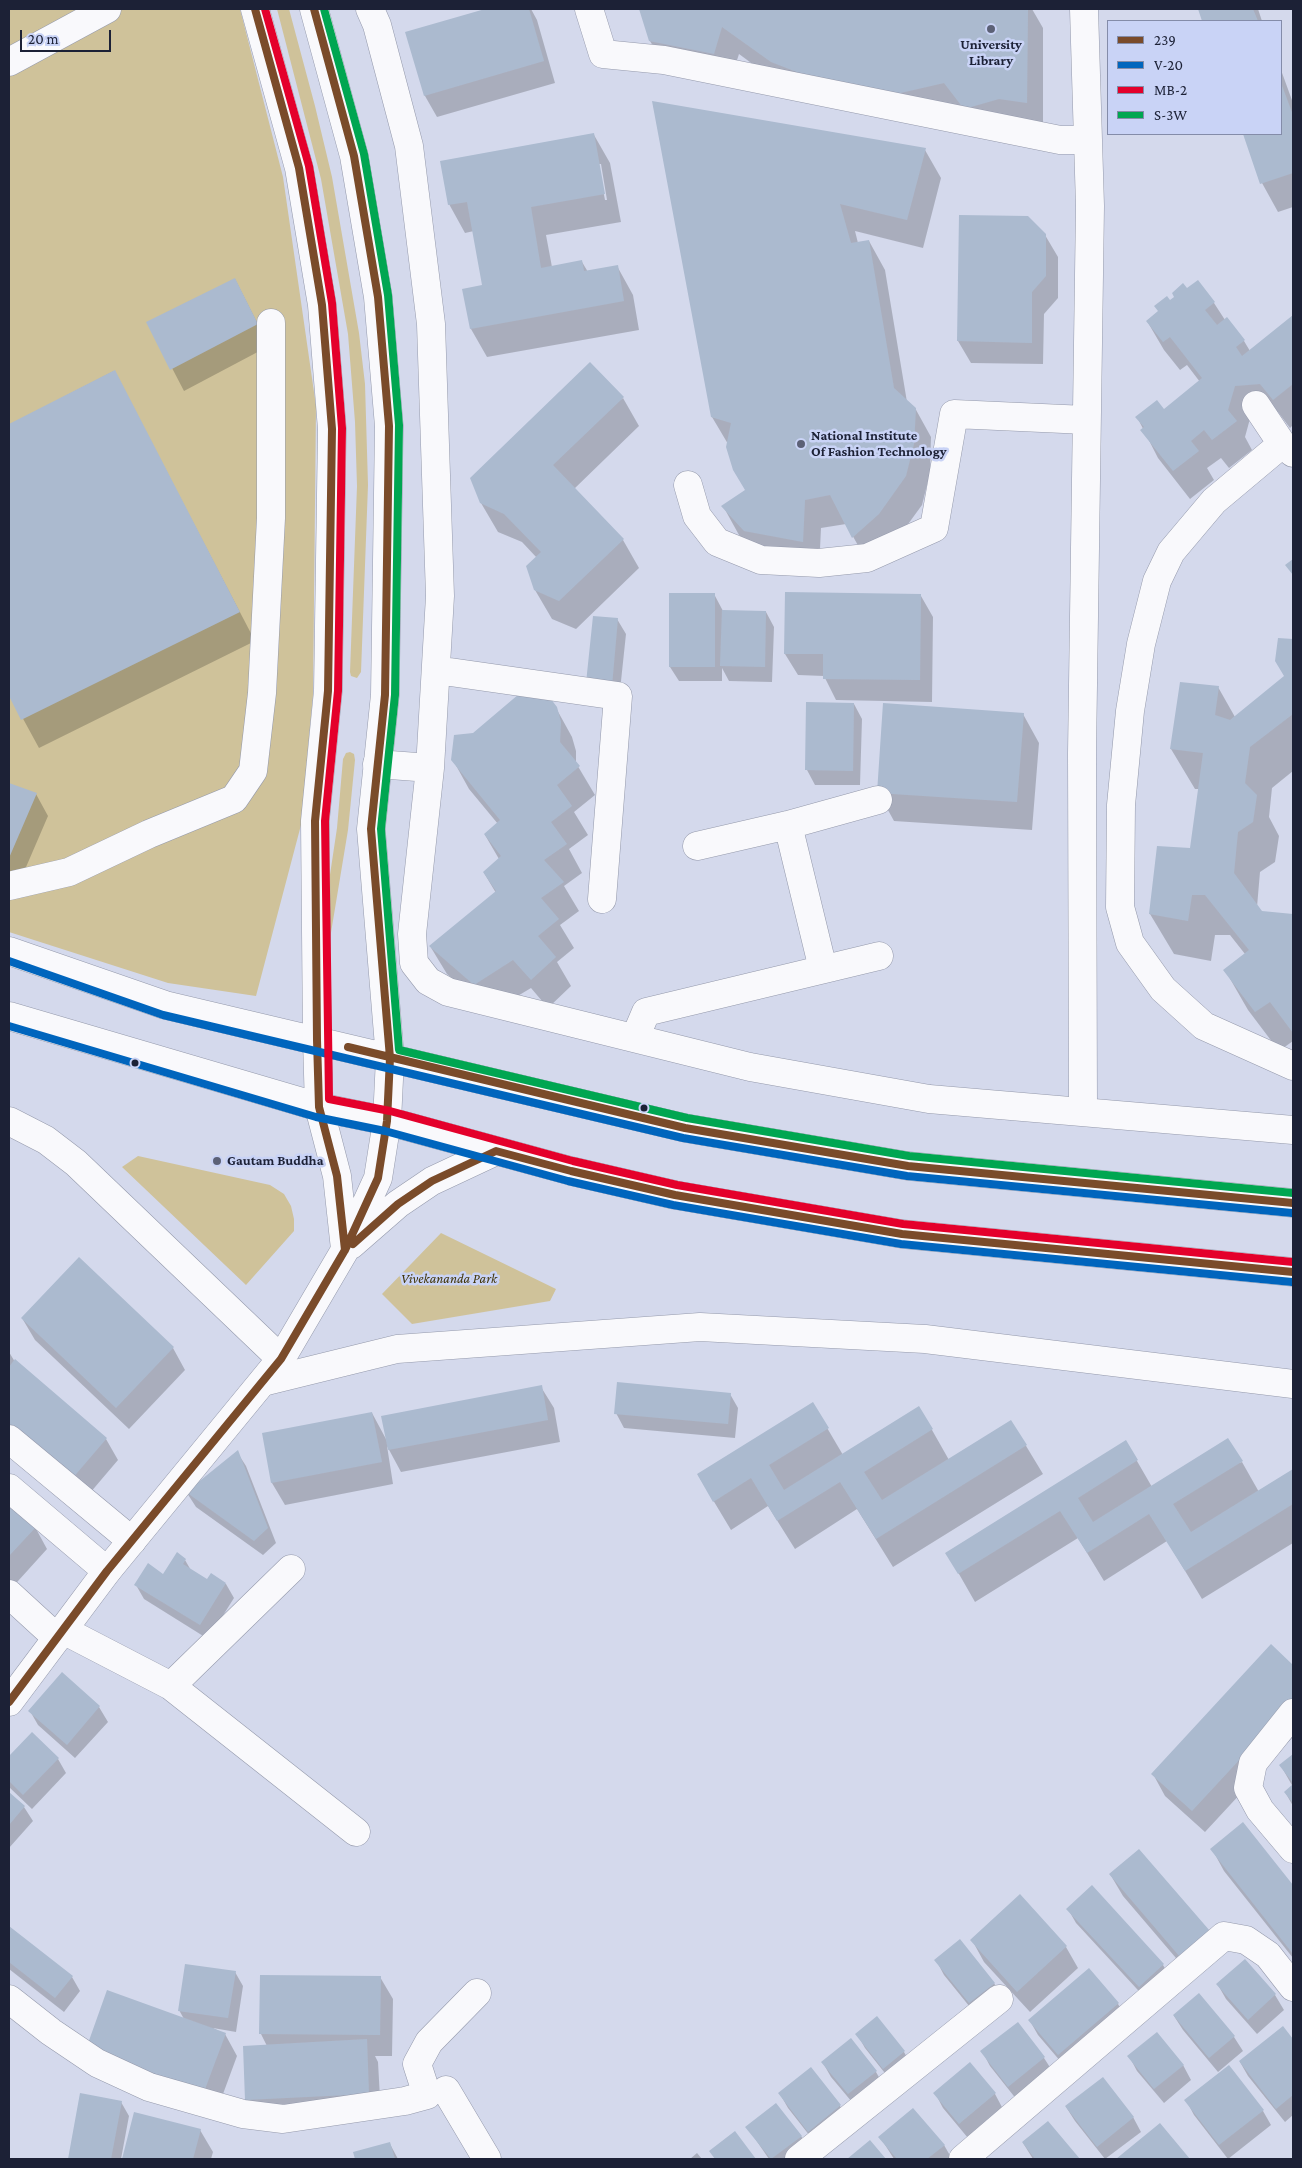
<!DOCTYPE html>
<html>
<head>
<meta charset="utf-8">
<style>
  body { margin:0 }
  #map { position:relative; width:1302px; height:2168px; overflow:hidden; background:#d4d9ec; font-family:"Crimson Pro",serif }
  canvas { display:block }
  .frame { position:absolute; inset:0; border:10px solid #1c2136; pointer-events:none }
  .legend { position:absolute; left:1107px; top:20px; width:175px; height:115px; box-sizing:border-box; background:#c9d3f6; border:1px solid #848ca9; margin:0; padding:6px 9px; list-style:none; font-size:15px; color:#1c2136 }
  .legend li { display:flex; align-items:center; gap:10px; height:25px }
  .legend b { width:25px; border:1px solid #848ca9 }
  .scale { position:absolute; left:20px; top:30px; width:91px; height:22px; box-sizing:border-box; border:2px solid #1c2136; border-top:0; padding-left:6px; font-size:15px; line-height:18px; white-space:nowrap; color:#1c2136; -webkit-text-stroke:4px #c9d3f6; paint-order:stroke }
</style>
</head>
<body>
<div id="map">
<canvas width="1302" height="2168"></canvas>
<div class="frame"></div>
<ul class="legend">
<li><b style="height:6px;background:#7a4b2a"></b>239</li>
<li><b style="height:6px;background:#0065bd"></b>V-20</li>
<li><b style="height:6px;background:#e4002b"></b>MB-2</li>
<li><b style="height:6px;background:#00a651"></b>S-3W</li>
</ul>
<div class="scale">20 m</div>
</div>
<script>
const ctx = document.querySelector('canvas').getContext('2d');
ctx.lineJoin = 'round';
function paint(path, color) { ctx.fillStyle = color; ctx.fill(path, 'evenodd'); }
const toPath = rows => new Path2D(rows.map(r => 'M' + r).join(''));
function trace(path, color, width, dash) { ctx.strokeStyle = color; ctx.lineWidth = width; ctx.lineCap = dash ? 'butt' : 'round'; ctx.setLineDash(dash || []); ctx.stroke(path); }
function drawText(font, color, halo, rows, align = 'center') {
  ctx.font = font + ' "Crimson Pro",serif'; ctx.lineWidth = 5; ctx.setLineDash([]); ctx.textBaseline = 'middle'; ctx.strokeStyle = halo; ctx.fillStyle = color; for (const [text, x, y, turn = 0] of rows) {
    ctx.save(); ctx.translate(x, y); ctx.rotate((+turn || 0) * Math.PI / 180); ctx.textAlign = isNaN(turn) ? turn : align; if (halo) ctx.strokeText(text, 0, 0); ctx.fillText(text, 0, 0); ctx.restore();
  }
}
paint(toPath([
  [9,9,240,9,283,177,316,406,313,695,301,825,256,996,168,983,9,932],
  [277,9,289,9,315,106,332,177,359,333,365,384,368,485,361,672,357,678,351,676,350,672,357,486,355,422,348,334,321,179],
  [350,752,354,754,355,760,348,830,318,1011,325,908,337,828,343,759,346,753],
  [138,1156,270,1185,284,1194,291,1206,294,1219,294,1231,246,1285,122,1167],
  [441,1233,556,1289,550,1301,412,1324,382,1294]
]), '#cfc29a');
paint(toPath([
  [490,9,531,9,537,20,555,83,437,117,425,96,407,33],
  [640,9,1032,9,1043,28,1043,131,788,90,739,54,730,82,667,69,650,41],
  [1199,9,1258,9,1262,21,1204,21],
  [1281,70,1293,103,1293,207,1278,212,1262,183,1244,134,1281,134],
  [653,103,925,150,941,178,923,248,855,231,858,243,869,241,885,270,907,402,915,408,931,437,930,473,922,505,895,542,869,565,846,524,821,528,819,570,762,559,739,535,723,506,746,490,728,444,712,417],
  [594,135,610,163,621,222,546,235,552,267,582,262,588,272,617,266,633,295,639,330,487,357,471,329,464,290,484,286,474,231,465,233,449,204],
  [598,164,601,164,607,200,605,200],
  [1045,235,1058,257,1058,298,1044,314,1043,364,971,363,958,341],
  [235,279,269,346,184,391,148,322],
  [1198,281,1214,303,1225,320,1244,341,1250,351,1293,317,1293,425,1290,428,1278,412,1251,415,1245,437,1252,450,1229,468,1221,458,1207,468,1214,480,1190,499,1158,458,1137,417,1164,411,1200,382,1187,365,1180,370,1164,350,1147,321],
  [114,371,255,641,39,748,9,693,9,425],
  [623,398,639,426,574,489,623,540,639,568,576,629,552,619,535,590,537,558,522,542,498,532,481,503],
  [714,594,723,611,766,612,774,627,772,682,729,681,722,668,722,681,679,681,670,667],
  [921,596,933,617,932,702,836,700,824,676,798,675,785,654],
  [617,619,626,634,619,700,596,697],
  [1280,639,1293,641,1293,771,1272,788,1269,817,1279,836,1275,862,1260,872,1257,907,1261,912,1293,916,1293,1041,1279,1051,1248,1010,1225,970,1245,954,1230,935,1215,935,1211,961,1174,954,1150,914,1191,850,1200,789,1195,789,1171,749,1218,687,1235,717,1286,677],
  [807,704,854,704,862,719,860,785,815,785,807,770],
  [556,708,572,737,576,751,576,763,595,795,574,812,588,835,569,849,582,873,564,886,579,911,560,925,574,948,557,962,571,986,548,1008,531,988,491,1012,447,974,430,946,496,893,484,873,499,859,485,835,498,824,469,789,453,760,474,734],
  [1023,714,1039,743,1032,830,894,821,878,792],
  [9,785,36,794,48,816,14,895,9,893],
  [22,1318,173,1348,185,1370,129,1429,35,1340],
  [9,1352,15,1362,106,1439,118,1460,84,1500,9,1436],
  [541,1387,554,1408,560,1442,401,1472,387,1446,393,1484,285,1505,272,1483,263,1434,372,1413,386,1439],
  [730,1394,738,1408,735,1438,624,1428,616,1413],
  [813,1404,843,1455,919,1407,949,1460,1011,1421,1043,1474,893,1567,857,1509,795,1549,768,1506,731,1530,698,1475],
  [1126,1442,1152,1487,1242,1462,1259,1492,1293,1470,1293,1543,1202,1599,1167,1541,1104,1581,1078,1538,975,1602,947,1553],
  [237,1452,246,1466,276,1543,263,1555,196,1507,187,1493],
  [9,1504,35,1527,47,1549,9,1591],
  [185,1560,192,1572,207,1581,226,1584,234,1598,208,1639,144,1599,136,1585,164,1575],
  [1271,1646,1293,1666,1293,1737,1205,1832,1165,1796,1153,1774],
  [62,1674,99,1707,108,1722,75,1758,38,1725,30,1711],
  [32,1734,58,1759,66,1773,32,1809,9,1787,9,1757],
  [1293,1756,1293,1806,1285,1792,1293,1787,1281,1766],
  [9,1793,24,1807,33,1821,9,1848],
  [1243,1824,1293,1887,1293,1958,1224,1871,1212,1849],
  [1139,1850,1193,1978,1123,1896,1110,1874],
  [1068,1909,1163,1965,1171,1979,1148,2001,1076,1923],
  [9,1927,72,1977,80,1991,64,2012,9,1969],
  [972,1940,1066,1947,1078,1968,1030,2012,984,1962],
  [936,1960,994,1983,1002,1998,978,2017,944,1975],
  [1245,1961,1275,1995,1284,2010,1257,2034,1226,1999,1218,1985],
  [1089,1970,1118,2004,1126,2018,1067,2069,1038,2035,1030,2021],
  [235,1972,243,1986,236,2032,213,2028,225,2034,237,2056,216,2113,87,2049,184,2019,179,2010],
  [261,1977,380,1977,393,1999,392,2056,375,2056,378,2062,381,2116,259,2122,246,2100,244,2047,267,2046,261,2034],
  [1199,1995,1234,2037,1243,2051,1218,2072,1183,2030,1174,2016],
  [1018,2023,1044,2058,1053,2072,1017,2100,990,2066,982,2051],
  [1283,2028,1293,2041,1293,2115,1285,2122,1248,2076,1240,2062],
  [857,2034,904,2052,912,2066,892,2082,865,2048],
  [1129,2056,1183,2065,1191,2080,1164,2103,1137,2071],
  [823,2063,876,2072,884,2086,857,2108,831,2077],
  [970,2064,995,2094,1003,2109,968,2138,943,2108,935,2093],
  [811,2069,840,2106,848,2120,817,2145,788,2108,780,2094],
  [81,2095,121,2102,129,2116,121,2159,69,2159],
  [1186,2100,1263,2111,1271,2125,1228,2159,1194,2115],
  [1066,2107,1133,2117,1141,2132,1105,2159,1075,2121],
  [135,2114,200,2130,213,2152,211,2159,123,2159],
  [1048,2122,1078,2159,1033,2159,1023,2143],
  [1160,2125,1188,2159,1118,2159],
  [747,2127,801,2136,810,2151,799,2159,769,2159],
  [880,2137,944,2145,952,2159,894,2159],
  [390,2144,398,2159,356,2159,354,2153],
  [697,2153,702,2159,690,2159]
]), '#0003');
paint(toPath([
  [485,9,529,9,544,61,424,96,405,32],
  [639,9,1028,9,1027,103,999,99,964,109,944,83,896,94,820,81,771,62,722,27,714,54,649,41],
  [1198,9,1253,9,1258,21,1202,21],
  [1281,83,1293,115,1293,173,1260,184,1243,134,1281,134],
  [652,101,926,148,907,220,840,204,851,243,869,240,894,388,916,408,914,444,906,476,879,514,852,538,830,495,805,500,803,542,744,531,721,506,745,490,733,470,726,447,731,423,711,417],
  [594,133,605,194,531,207,541,268,582,260,584,271,618,265,624,301,470,329,462,289,482,285,467,202,448,205,440,161],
  [959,215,1028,216,1046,234,1046,276,1032,292,1032,343,957,341],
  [235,278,258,324,170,370,146,322],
  [1198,280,1215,302,1205,310,1217,325,1227,317,1245,340,1236,347,1242,356,1293,315,1293,384,1273,400,1260,384,1235,386,1228,410,1237,421,1212,440,1204,430,1191,441,1199,451,1173,471,1140,430,1144,427,1135,417,1157,400,1164,409,1202,378,1170,337,1163,342,1146,321,1158,311,1154,306,1167,296,1170,300,1174,297,1172,293,1183,283,1187,288],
  [590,362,624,397,553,465,624,539,559,601,534,590,526,566,541,552,504,514,480,503,470,478],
  [115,370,240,612,21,720,9,696,9,424],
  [1293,559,1293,575,1285,565],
  [785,592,921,594,920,680,823,679,823,654,784,654],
  [669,593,715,593,715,667,669,667],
  [722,610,766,611,765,667,720,666],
  [593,616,618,618,612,686,586,683],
  [1278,638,1293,639,1293,714,1250,747,1245,783,1257,795,1253,822,1238,832,1234,873,1262,911,1293,914,1293,1033,1270,1002,1255,1012,1223,970,1249,950,1205,895,1192,895,1188,921,1149,914,1157,846,1190,848,1203,753,1170,749,1180,682,1219,686,1215,715,1230,720,1284,676,1275,661],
  [519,694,547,694,557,707,561,722,560,742,580,766,557,785,572,806,551,822,567,844,544,860,564,882,541,898,559,919,538,936,556,957,531,980,513,960,474,985,429,946,496,891,483,872,501,856,484,834,500,820,451,760,454,735,473,733],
  [806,702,854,703,853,771,805,770],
  [883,703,1024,713,1017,802,877,793],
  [9,783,37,793,9,858],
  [79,1257,174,1347,116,1408,21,1318],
  [15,1359,107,1438,71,1480,9,1426,9,1367],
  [617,1382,731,1393,728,1424,614,1414],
  [542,1385,548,1420,388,1450,381,1416],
  [813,1402,829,1428,769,1465,784,1490,919,1406,933,1429,864,1472,882,1500,1011,1420,1027,1445,876,1539,840,1482,777,1521,751,1478,713,1502,697,1474],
  [372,1412,382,1462,271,1483,262,1433],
  [1228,1438,1243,1461,1173,1504,1191,1532,1293,1469,1293,1504,1185,1571,1149,1514,1087,1553,1060,1511,958,1574,945,1553,1126,1440,1138,1460,1078,1498,1093,1522],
  [238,1450,268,1528,254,1541,186,1492],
  [9,1502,36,1527,9,1556],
  [177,1552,186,1559,183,1564,207,1579,211,1573,226,1583,200,1625,134,1585,148,1563,163,1574],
  [1271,1644,1293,1665,1293,1702,1192,1811,1151,1774],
  [62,1672,100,1706,67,1745,28,1711],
  [32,1732,59,1758,23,1795,9,1781,9,1756],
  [1293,1754,1293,1783,1279,1765],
  [1293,1784,1293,1803,1284,1792],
  [9,1792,25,1806,9,1825],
  [1243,1822,1293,1885,1293,1954,1210,1849],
  [1139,1849,1210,1931,1180,1957,1109,1874],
  [1092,1885,1164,1964,1139,1987,1066,1909],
  [1020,1894,1067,1946,1017,1992,970,1940],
  [9,1926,73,1976,55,1998,9,1962],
  [960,1939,995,1983,969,2003,934,1960],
  [1245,1959,1276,1994,1248,2020,1216,1984],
  [185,1964,236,1971,228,2018,178,2011],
  [1089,1968,1119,2003,1058,2055,1028,2020],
  [260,1975,381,1976,380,2035,259,2034],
  [107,1990,226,2033,204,2092,86,2049],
  [1199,1993,1235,2036,1209,2058,1173,2015],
  [877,2016,905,2051,883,2069,855,2034],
  [1018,2022,1045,2057,1008,2087,980,2051],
  [1283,2026,1293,2039,1293,2095,1276,2109,1239,2061],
  [1157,2032,1184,2065,1154,2089,1127,2056],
  [851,2038,877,2071,848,2094,821,2062],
  [367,2039,369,2094,245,2100,243,2046],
  [970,2062,996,2093,959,2124,933,2093],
  [1229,2065,1264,2110,1219,2145,1184,2100],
  [811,2067,841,2105,808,2132,778,2093],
  [1103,2077,1134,2117,1097,2147,1065,2106],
  [80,2093,122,2101,111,2159,68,2159],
  [776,2103,802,2136,771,2159,745,2127],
  [913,2108,945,2145,927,2159,897,2159,878,2137],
  [134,2112,201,2129,193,2159,122,2159],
  [1048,2121,1080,2159,1035,2159,1022,2142],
  [1160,2123,1190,2159,1116,2159],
  [735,2131,756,2159,715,2159,709,2151],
  [870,2140,886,2159,847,2159],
  [390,2142,395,2159,355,2159,353,2152]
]), '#abbacf');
const minor = toPath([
  [370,9,377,25,409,146,431,324,440,596,430,768,412,934,414,963,428,981,448,992,750,1067,929,1099,1293,1130],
  [589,9,603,54,664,60,1060,140,1088,140],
  [9,62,107,9],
  [1256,405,1282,444,1293,453],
  [1282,444,1214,501,1171,552,1157,581,1141,644,1130,711,1121,805,1120,907,1130,943,1163,989,1204,1026,1293,1066],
  [688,485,697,516,717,542,761,560,819,563,867,558,934,528,954,414,1086,420],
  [436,670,618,696,602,899],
  [377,764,430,768],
  [788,825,823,969],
  [697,846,788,825,878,800],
  [9,886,69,872,149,834,234,799,253,771,262,693,271,518,271,323],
  [635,1038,646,1012,879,956],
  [1083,1111,1082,753,1090,206,1084,9],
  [9,1121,46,1140,76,1163,281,1359],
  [263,1382,397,1349,700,1327,925,1339,1293,1384],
  [9,1439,132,1541],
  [9,1488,107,1571],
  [9,1594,57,1638],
  [63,1630,171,1686,291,1569],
  [171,1686,356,1832],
  [1293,1713,1253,1763,1248,1788,1260,1810,1293,1849],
  [9,1999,51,2032,97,2063,149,2087,243,2114,283,2119,405,2101,427,2095,417,2064,429,2042,477,1993],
  [446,2090,487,2159],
  [799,2159,999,1999],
  [963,2159,1224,1936,1246,1940,1268,1955,1293,1987]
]);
const major = toPath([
  [255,9,299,168,322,305,332,429,328,691,315,821,317,1040,319,1107,337,1176,345,1249],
  [9,951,165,1005,685,1128,908,1166,1293,1203],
  [9,1016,319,1107,387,1121,571,1171,675,1195,902,1234,1293,1272],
  [351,1245,398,1204,432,1181,496,1151],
  [9,1702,107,1571,281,1359,345,1250,378,1178,387,1121,390,1058,371,829,385,695,389,426,378,297,354,156,314,9]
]);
trace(minor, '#9499ab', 29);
trace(major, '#9499ab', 29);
trace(minor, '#f9f9fc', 28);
trace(major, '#f9f9fc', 28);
trace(toPath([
  [255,9,299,168,322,305,332,429,328,691,315,821,317,1040,319,1107,337,1176,345,1250],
  [348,1047,685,1128,908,1166,1293,1203],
  [353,1244,398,1204,432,1181,496,1151,571,1171,675,1195,902,1234,1293,1272],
  [9,1702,107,1571,281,1359,345,1250,378,1178,387,1121,390,1058,371,829,385,695,389,426,378,297,354,156,314,9]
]), '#7a4b2a', 8);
trace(toPath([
  [9,961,163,1015,683,1138,907,1176,1292,1213],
  [9,1026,316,1117,385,1131,568,1181,673,1205,901,1244,1292,1282]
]), '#0065bd', 8);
trace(toPath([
  [265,9,309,166,332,303,342,428,338,691,325,821,329,1099,390,1111,573,1161,677,1185,903,1224,1293,1262]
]), '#e4002b', 8);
trace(toPath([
  [324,9,364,154,388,295,399,425,395,695,381,829,399,1050,687,1118,909,1156,1293,1193]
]), '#00a651', 8);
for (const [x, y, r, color] of [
  [991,29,5,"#5c6176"],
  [801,444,5,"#5c6176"],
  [135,1063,4.5,"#1c2136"],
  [644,1108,4.5,"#1c2136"],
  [217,1161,5,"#5c6176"]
]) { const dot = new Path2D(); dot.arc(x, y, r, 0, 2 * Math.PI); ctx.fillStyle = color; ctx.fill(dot); trace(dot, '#c9d3f6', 2); }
drawText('bold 14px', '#1c2136', '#c9d3f6', [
  ["University",991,45,"center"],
  ["Library",991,61,"center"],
  ["National Institute",811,436],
  ["Of Fashion Technology",811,452],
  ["Gautam Buddha",227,1161]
], 'left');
drawText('italic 14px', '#403407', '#c9d3f6', [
  ["Vivekananda Park",449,1279]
]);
</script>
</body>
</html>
